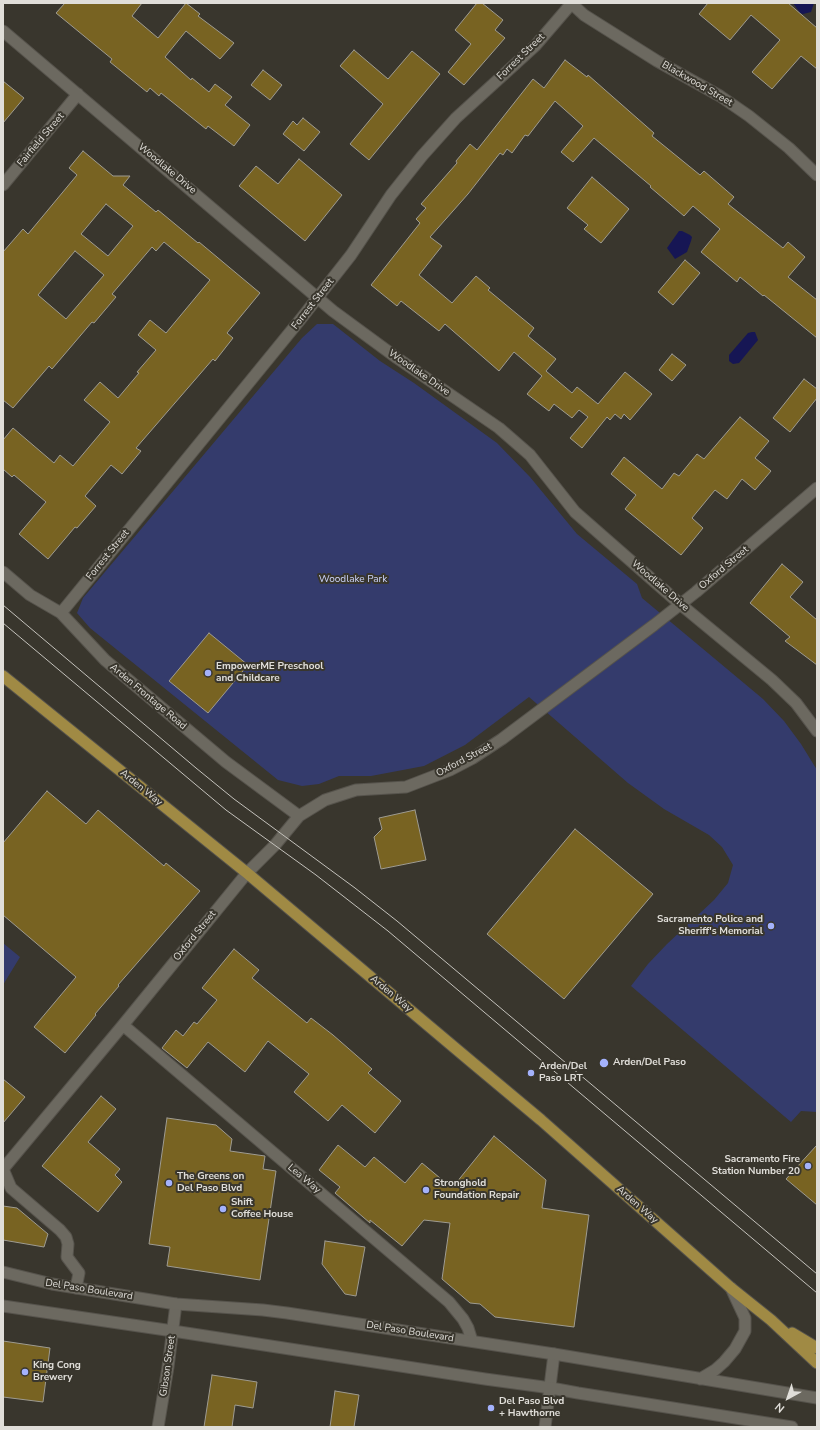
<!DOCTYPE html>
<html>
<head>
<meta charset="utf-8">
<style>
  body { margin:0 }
  #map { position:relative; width:820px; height:1430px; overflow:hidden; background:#39362d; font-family:"Nunito Sans",sans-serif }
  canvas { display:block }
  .frame { position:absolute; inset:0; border:4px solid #e0ded9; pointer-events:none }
  .north { position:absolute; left:768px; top:1378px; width:40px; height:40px; -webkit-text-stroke:3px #39362d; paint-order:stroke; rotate:220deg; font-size:11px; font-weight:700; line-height:16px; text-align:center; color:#e0ded9 }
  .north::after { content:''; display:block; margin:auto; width:14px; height:18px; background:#e0ded9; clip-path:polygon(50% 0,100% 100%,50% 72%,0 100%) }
</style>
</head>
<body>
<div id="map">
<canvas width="820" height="1430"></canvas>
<div class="frame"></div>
<div class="north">N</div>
</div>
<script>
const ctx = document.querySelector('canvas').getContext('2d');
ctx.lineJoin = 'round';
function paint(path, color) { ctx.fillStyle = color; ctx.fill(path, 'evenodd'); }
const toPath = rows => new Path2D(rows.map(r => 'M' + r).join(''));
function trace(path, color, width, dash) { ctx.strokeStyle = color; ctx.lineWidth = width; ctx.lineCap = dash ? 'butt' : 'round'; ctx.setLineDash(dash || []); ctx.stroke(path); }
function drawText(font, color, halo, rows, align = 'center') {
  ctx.font = font + ' "Nunito Sans",sans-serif'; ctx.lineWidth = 4; ctx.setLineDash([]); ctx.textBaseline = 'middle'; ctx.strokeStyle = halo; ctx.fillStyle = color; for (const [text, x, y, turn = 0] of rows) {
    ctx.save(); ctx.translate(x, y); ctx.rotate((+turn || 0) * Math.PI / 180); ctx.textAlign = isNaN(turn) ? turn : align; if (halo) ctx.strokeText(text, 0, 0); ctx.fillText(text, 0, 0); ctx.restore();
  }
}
paint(toPath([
  [317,324,333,324,380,361,414,383,497,443,530,477,577,534,637,584,642,598,763,699,784,721,801,744,817,770,817,1112,801,1111,791,1122,631,986,648,964,667,944,714,900,728,883,733,865,722,847,709,835,664,809,628,783,529,697,465,745,424,766,371,776,339,776,319,784,302,786,278,780,90,628,77,613,83,598,302,338],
  [3,943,20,957,3,985]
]), '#343b6c');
paint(toPath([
  [793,3,814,3,811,12,803,14,800,13],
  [679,231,682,231,690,235,692,237,691,241,687,252,675,259,667,248],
  [752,332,755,332,758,340,739,363,733,364,729,361,729,355,748,333]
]), '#161654');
const building = toPath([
  [65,3,142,3,132,16,158,38,186,3,200,14,198,16,234,43,220,59,186,31,165,57,191,80,192,78,209,92,215,84,232,97,225,105,250,125,234,146,208,126,206,129,161,93,159,96,150,88,147,92,110,62,112,59,56,13,65,3],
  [477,3,482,3,503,20,495,30,505,38,464,85,448,72,471,44,455,30,477,3],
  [708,3,788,3,817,28,817,69,801,56,772,89,752,72,780,40,751,15,730,40,699,14,708,3],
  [354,50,388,79,412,51,440,74,369,160,350,144,383,104,340,66,354,50],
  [565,60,587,77,588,75,654,133,652,136,700,175,704,171,734,197,728,204,783,248,788,242,805,257,788,277,817,300,817,338,764,295,763,296,740,277,737,282,701,252,720,229,693,206,684,216,650,187,651,186,594,138,573,162,561,152,583,126,555,101,528,136,525,135,512,153,507,149,503,155,500,153,468,194,430,237,442,246,419,275,452,303,476,276,490,288,488,290,534,328,528,336,556,359,546,371,572,393,577,387,598,404,625,372,652,394,630,420,624,414,621,419,615,414,610,420,607,417,582,448,570,438,588,417,579,410,572,418,554,404,549,411,527,394,542,376,514,352,499,371,445,324,439,331,401,301,397,306,371,285,420,223,416,219,426,208,421,204,457,163,456,161,470,144,477,150,533,79,544,88,565,60],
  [263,70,282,85,270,100,251,85,263,70],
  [3,81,24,98,3,123,3,81],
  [303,118,320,132,304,151,283,134,293,121,297,125,303,118],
  [83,151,113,176,130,176,123,185,156,212,158,210,198,243,199,242,260,293,227,333,233,338,215,361,213,359,136,448,141,451,122,474,111,465,85,496,96,506,77,528,75,527,48,559,19,534,46,502,14,475,12,477,3,469,3,440,13,428,54,463,60,455,73,466,110,422,84,400,100,382,118,398,139,373,137,372,156,350,138,335,150,320,166,333,210,280,164,242,156,251,152,247,112,294,116,297,94,323,92,322,52,369,49,366,13,408,3,400,3,252,23,229,28,234,77,175,69,168,83,151],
  [106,204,133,226,108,256,81,234,106,204],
  [75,251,104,275,66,319,38,295,75,251],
  [299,159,342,195,305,241,239,186,256,166,278,184,299,159],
  [592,177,629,209,601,243,584,229,588,225,567,208,592,177],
  [685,260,700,273,673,305,658,292,685,260],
  [672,354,686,365,672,381,659,370,672,354],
  [804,379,817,389,817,398,790,432,773,418,804,379],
  [740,417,769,441,755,458,771,471,755,490,742,479,727,499,715,490,692,518,703,528,681,555,625,509,636,495,611,474,624,457,662,489,674,473,679,476,697,454,704,459,740,417],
  [782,564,803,582,790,597,817,620,817,665,785,641,790,637,750,603,782,564],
  [209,633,248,665,208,713,169,681,209,633],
  [47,791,86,824,98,810,164,866,166,863,200,891,118,985,119,986,95,1014,96,1015,65,1053,34,1027,76,977,3,915,3,843,47,791],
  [415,810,426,860,381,869,374,837,382,829,379,818,415,810],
  [575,829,653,894,564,999,487,934,575,829],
  [234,949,259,970,252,978,307,1023,311,1018,333,1035,372,1069,368,1073,401,1101,375,1133,342,1105,328,1121,294,1092,309,1074,268,1041,245,1072,208,1042,187,1068,162,1048,176,1030,183,1036,194,1022,197,1024,217,1000,202,988,234,949],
  [3,1079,25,1097,3,1123,3,1079],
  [101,1096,116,1109,88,1142,120,1169,115,1175,122,1182,98,1212,42,1166,101,1096],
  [167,1118,216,1125,232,1139,230,1151,265,1156,263,1169,276,1171,260,1280,167,1266,170,1247,149,1244,167,1118],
  [494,1136,546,1180,542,1208,589,1215,574,1327,495,1317,480,1304,470,1303,442,1279,450,1223,424,1220,402,1246,370,1220,370,1223,335,1193,340,1187,319,1170,338,1145,365,1167,374,1157,405,1183,422,1163,452,1188,494,1136],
  [817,1145,817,1205,786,1179,817,1145],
  [3,1206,17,1208,48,1234,44,1247,3,1240,3,1206],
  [325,1241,365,1247,356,1296,345,1294,322,1264,325,1241],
  [3,1341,50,1348,43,1402,3,1397,3,1341],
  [212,1375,257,1382,253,1408,235,1405,232,1427,204,1427,212,1375],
  [335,1391,359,1395,354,1427,330,1427,335,1391]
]);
paint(building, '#786322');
trace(building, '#9e9b91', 1);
const minor = toPath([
  [571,3,584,15,657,61,720,96,749,116,789,148,817,175],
  [3,31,333,311,397,358,499,428,530,455,575,512,680,604,772,680,796,703,817,731],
  [3,185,78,94],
  [3,572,30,595,61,613,105,660,226,762,299,816],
  [61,613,300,320,351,255,391,195,422,156,456,118,535,46,572,3],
  [123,1025,449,1302,463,1319,468,1328,472,1341],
  [76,1288,79,1273,67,1257,68,1244,66,1237,60,1230,11,1188,3,1169,123,1025,247,873,275,845,299,816,325,800,356,790,406,787,450,770,473,758,502,739,654,625,696,592,817,488],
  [158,1427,168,1367,176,1304],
  [545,1427,554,1354]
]);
const secondary = toPath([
  [3,1272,52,1284,176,1304,263,1310,287,1313,554,1354,817,1398],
  [3,1306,173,1331,485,1379,551,1388,578,1393,792,1427],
  [700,1379,715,1370,724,1362,735,1349,745,1331,745,1318,731,1288]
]);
const primary = toPath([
  [3,676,247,873,474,1064,541,1120,731,1288,771,1320,817,1363],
  [792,1333,817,1348]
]);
trace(minor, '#56534c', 13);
trace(secondary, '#56534c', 13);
trace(primary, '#56534c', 13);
trace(minor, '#6c6960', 11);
trace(secondary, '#6c6960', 11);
trace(primary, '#a08a44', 11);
trace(toPath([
  [3,605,196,768,234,799,355,888,397,921,817,1274],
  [3,623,226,810,316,875,388,931,817,1293]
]), '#c4c2bc', 1);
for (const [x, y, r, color] of [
  [208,673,4,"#a4b2fc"],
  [771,926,4,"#a4b2fc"],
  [604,1063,5,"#a4b2fc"],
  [531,1073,4,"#a4b2fc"],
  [808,1166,4,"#a4b2fc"],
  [169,1183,4,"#a4b2fc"],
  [426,1190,4,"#a4b2fc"],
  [223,1209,4,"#a4b2fc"],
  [25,1372,4,"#a4b2fc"],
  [491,1408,4,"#a4b2fc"]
]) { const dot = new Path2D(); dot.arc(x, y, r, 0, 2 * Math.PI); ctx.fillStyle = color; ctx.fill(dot); trace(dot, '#39362d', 1.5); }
drawText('10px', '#e0ded9', '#39362d', [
  ["Forrest Street",521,57,-44],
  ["Blackwood Street",697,84,30],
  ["Fairfield Street",41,140,-50],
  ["Woodlake Drive",167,169,40],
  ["Forrest Street",313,304,-52],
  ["Woodlake Drive",419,373,35],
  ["Forrest Street",108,555,-51],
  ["Oxford Street",724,568,-40],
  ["Woodlake Drive",660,586,41],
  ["Arden Frontage Road",148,697,40],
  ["Oxford Street",464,760,-28],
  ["Arden Way",141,788,39],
  ["Oxford Street",195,936,-51],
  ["Arden Way",391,994,40],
  ["Lea Way",304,1179,40],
  ["Arden Way",637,1205,41],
  ["Del Paso Boulevard",89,1290,9],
  ["Del Paso Boulevard",410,1332,9],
  ["Gibson Street",168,1366,-82]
]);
drawText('10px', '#cdd5fd', '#39362d', [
  ["Woodlake Park",353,580]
]);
drawText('bold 10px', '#e0ded9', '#39362d', [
  ["EmpowerME Preschool",216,667],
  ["and Childcare",216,679],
  ["Sacramento Police and",763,920,"right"],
  ["Sheriff's Memorial",763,932,"right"],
  ["Arden/Del Paso",613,1063],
  ["Arden/Del",539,1067],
  ["Paso LRT",539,1079],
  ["Sacramento Fire",800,1160,"right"],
  ["Station Number 20",800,1172,"right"],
  ["The Greens on",177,1177],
  ["Del Paso Blvd",177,1189],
  ["Stronghold",434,1184],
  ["Foundation Repair",434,1196],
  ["Shift",231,1203],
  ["Coffee House",231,1215],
  ["King Cong",33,1366],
  ["Brewery",33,1378],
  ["Del Paso Blvd",499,1402],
  ["+ Hawthorne",499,1414]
], 'left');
</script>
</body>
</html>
